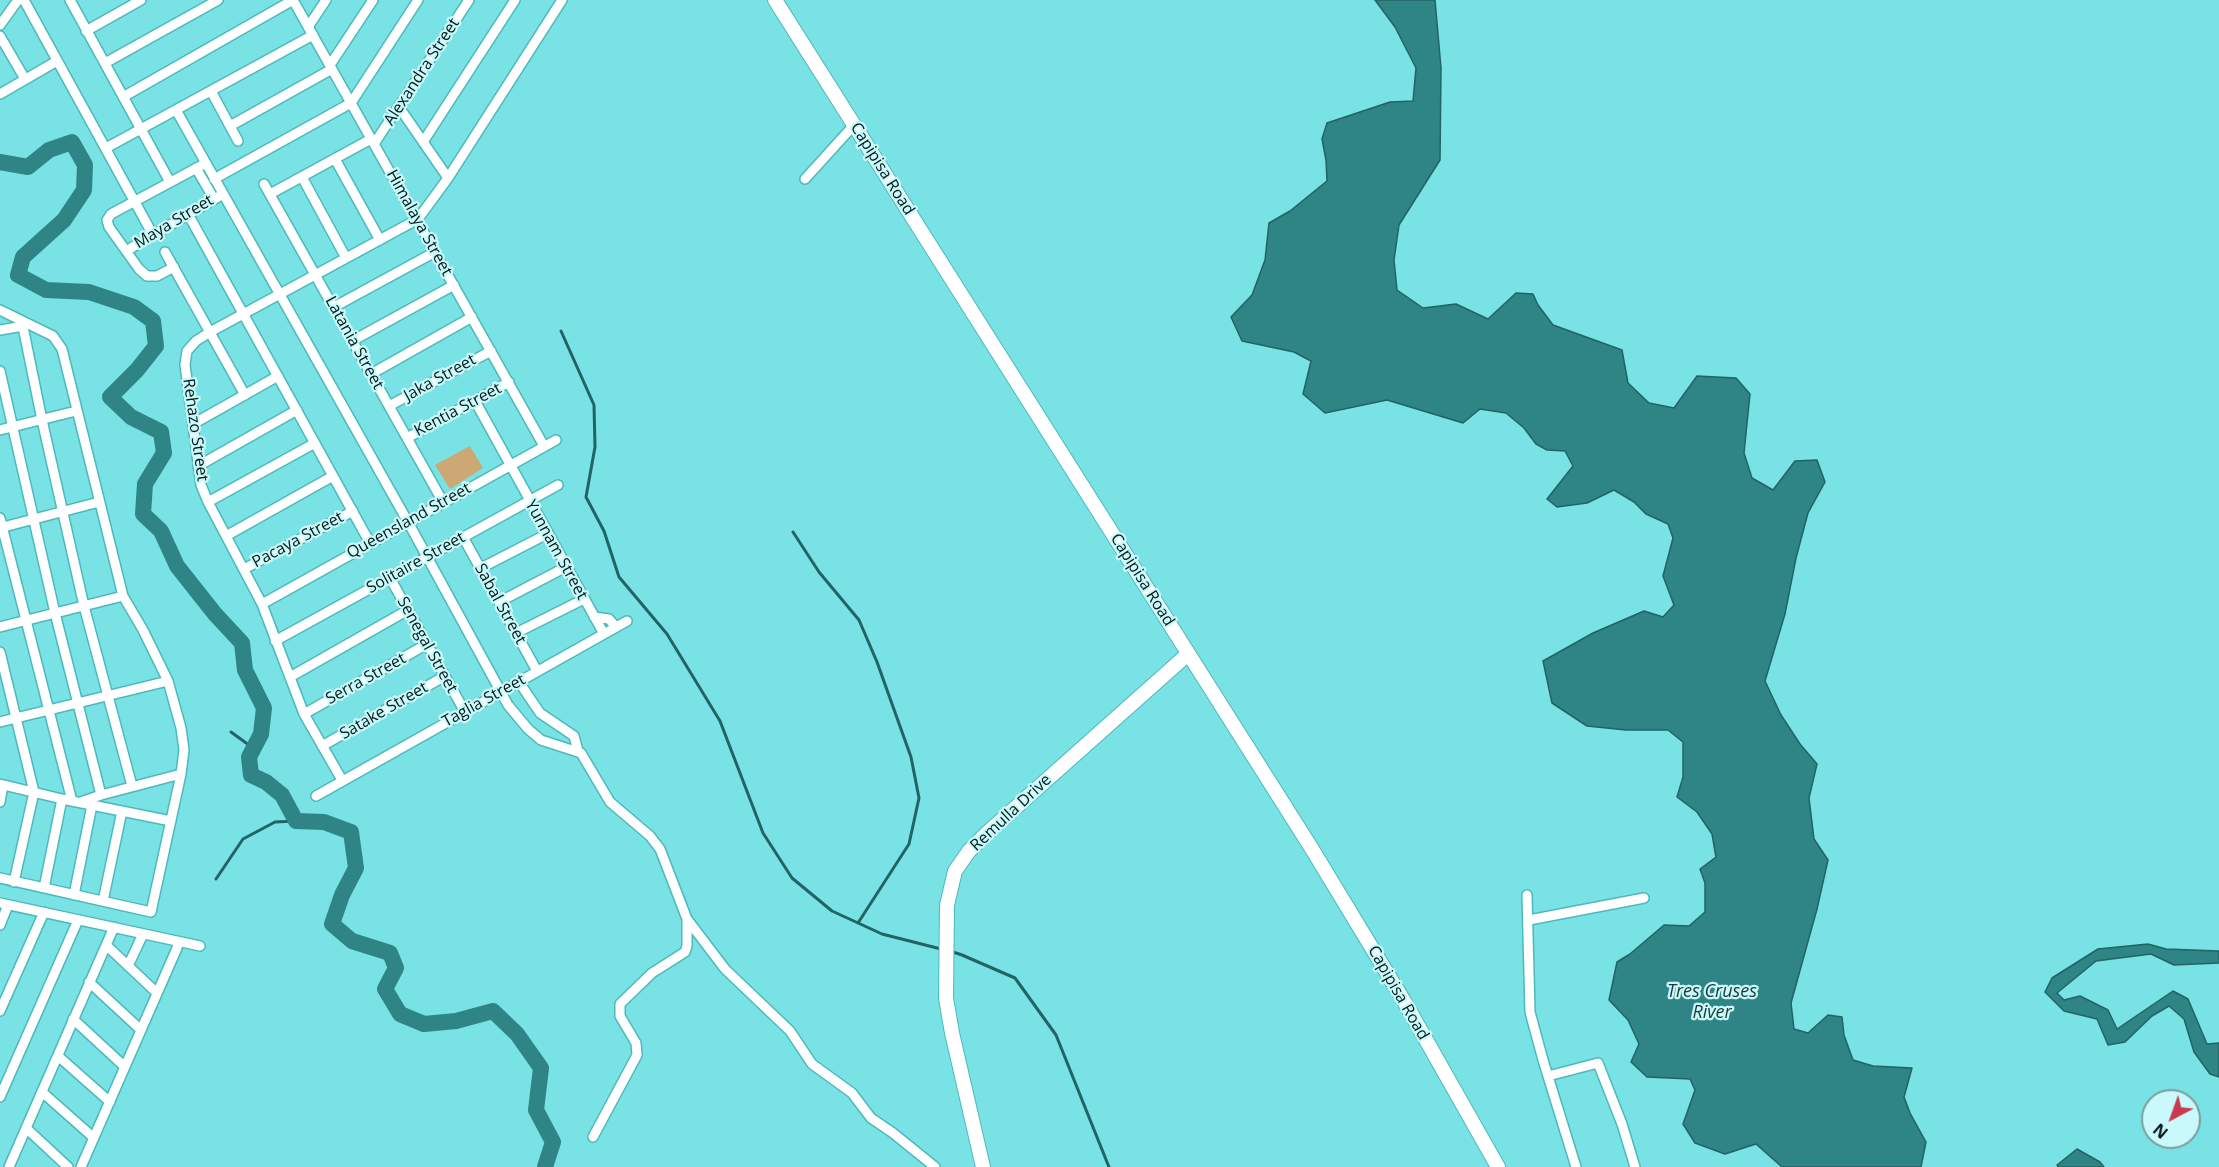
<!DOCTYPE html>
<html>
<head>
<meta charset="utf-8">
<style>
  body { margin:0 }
  #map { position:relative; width:2219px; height:1167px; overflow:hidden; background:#78e2e4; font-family:"Open Sans",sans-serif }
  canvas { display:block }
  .north { position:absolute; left:2141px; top:1089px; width:60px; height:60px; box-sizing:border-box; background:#c9f9fa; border:2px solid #7a9fa0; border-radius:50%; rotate:221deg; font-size:16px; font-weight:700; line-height:24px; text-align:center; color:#03191a }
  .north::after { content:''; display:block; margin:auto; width:21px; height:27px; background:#ca3a4e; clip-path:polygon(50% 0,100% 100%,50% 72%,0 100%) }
</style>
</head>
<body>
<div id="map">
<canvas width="2219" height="1167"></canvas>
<div class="north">N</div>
</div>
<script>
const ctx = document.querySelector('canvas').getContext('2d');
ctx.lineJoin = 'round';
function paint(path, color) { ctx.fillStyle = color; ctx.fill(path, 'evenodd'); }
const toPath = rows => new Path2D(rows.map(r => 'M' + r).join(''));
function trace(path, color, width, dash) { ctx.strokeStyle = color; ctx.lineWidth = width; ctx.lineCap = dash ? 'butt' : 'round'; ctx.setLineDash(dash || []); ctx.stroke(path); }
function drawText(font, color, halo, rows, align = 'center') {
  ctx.font = font + ' "Open Sans",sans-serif'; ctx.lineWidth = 4.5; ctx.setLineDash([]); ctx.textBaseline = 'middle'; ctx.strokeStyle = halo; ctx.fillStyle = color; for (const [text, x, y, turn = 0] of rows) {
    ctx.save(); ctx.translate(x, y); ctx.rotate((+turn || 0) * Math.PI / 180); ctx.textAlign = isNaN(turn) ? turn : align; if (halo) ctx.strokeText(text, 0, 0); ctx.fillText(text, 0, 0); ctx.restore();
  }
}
paint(toPath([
  [470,446,483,468,450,489,435,465]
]), '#cba874');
const water = toPath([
  [1375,0,1435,0,1441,68,1440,160,1399,225,1394,260,1397,290,1423,308,1456,304,1488,319,1516,293,1533,294,1538,305,1553,325,1622,350,1628,383,1649,403,1674,408,1697,376,1736,378,1750,394,1744,453,1752,478,1773,490,1795,461,1817,460,1825,482,1808,513,1796,558,1785,614,1765,681,1781,715,1800,744,1817,764,1809,798,1814,839,1828,860,1817,909,1791,1003,1794,1029,1808,1033,1828,1015,1842,1017,1844,1035,1853,1060,1873,1066,1912,1068,1904,1097,1910,1113,1926,1142,1921,1167,1782,1167,1756,1144,1725,1154,1695,1143,1683,1124,1695,1090,1690,1079,1647,1077,1631,1062,1639,1044,1628,1020,1609,1000,1617,962,1630,954,1664,925,1689,926,1705,912,1705,883,1700,869,1716,857,1712,834,1697,812,1677,797,1683,777,1683,742,1668,730,1626,730,1587,726,1552,703,1543,661,1593,633,1644,611,1663,617,1674,605,1663,576,1673,538,1668,524,1646,514,1634,502,1614,490,1587,503,1557,507,1547,499,1573,466,1565,451,1547,450,1536,444,1524,428,1506,413,1480,409,1463,423,1387,400,1325,413,1303,394,1311,361,1294,352,1242,341,1231,317,1252,295,1265,260,1269,223,1290,211,1327,181,1326,160,1322,139,1327,123,1390,102,1413,101,1416,68,1395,27,1375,0],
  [2148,944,2166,949,2219,951,2219,963,2174,965,2151,954,2096,961,2057,993,2064,1000,2080,996,2108,1010,2117,1029,2173,991,2188,999,2207,1044,2219,1043,2219,1077,2210,1074,2194,1052,2184,1019,2169,1006,2152,1016,2125,1042,2108,1045,2097,1019,2064,1011,2045,992,2052,978,2098,949,2148,944],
  [2077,1149,2100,1162,2104,1167,2058,1167,2057,1165,2077,1149]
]);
paint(water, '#2f8485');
trace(water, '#226465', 1.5);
trace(toPath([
  [561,331,594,405,595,447,586,497,604,531,619,577,667,634,720,721,763,833,792,878,832,911,882,934,941,949],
  [793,532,819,572,859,620,877,662,911,757,919,798,909,844,858,923],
  [231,732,253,748],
  [216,879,243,839,275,822,296,821],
  [950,951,962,955,1015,978,1056,1035,1109,1167]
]), '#226465', 3);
trace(toPath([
  [0,162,28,167,49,150,72,142,85,165,84,190,64,220,23,257,18,275,46,290,89,292,134,307,153,321,156,346,137,370,110,397,131,417,161,432,164,453,145,484,143,514,161,531,177,566,215,614,242,643,245,670,264,708,261,734,249,757,251,775,266,782,282,795,296,821,324,822,351,832,356,868,342,895,332,924,352,941,390,953,396,968,385,989,400,1014,424,1024,456,1021,493,1011,517,1034,541,1068,536,1110,553,1142,545,1167]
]), '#2f8485', 16);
const street = toPath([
  [24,0,153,235],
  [70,0,170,182],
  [293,0,544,446],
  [0,25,18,0],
  [308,27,326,0],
  [86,31,141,0],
  [0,36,25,79],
  [105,63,218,0],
  [330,65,373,0],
  [211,91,238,141],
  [0,94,57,61],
  [123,97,293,0],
  [399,107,448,178],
  [176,110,408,522,508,705,528,729,541,740,581,753,610,802,650,836,660,849,687,919,725,969,790,1031,812,1064,852,1093,871,1118,893,1133,935,1167],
  [230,126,332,69],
  [423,142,515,0],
  [374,144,469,0],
  [106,148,313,35],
  [335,159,380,240],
  [196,168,214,199],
  [302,177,346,258],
  [214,179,351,103,418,0],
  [805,179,854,125],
  [264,184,443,502],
  [270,194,371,139],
  [188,214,370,543],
  [126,251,223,194],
  [165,252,245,395],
  [174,267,157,276,147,276,139,269,109,227,107,220,111,214,206,163],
  [334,307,435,252],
  [0,310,53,336,62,349,123,596,143,630,168,681,181,728,184,750,181,774,151,912,0,878],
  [22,322,42,420,84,606,132,786],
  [0,330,23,326],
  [352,341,454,285],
  [0,371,55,613,101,795],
  [371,374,472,317],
  [475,401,604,634],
  [389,406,491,351],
  [193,424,278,376],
  [0,430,76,411],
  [407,438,509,382],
  [198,466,297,410],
  [208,502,315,443],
  [0,518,72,801],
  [0,528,99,502],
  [226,536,333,476],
  [463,537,537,671],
  [481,568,547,534],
  [244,569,353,511],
  [390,578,465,712],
  [499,602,566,567],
  [262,604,556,440],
  [594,617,609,619,616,627],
  [0,627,123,596],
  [516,633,584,599],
  [275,641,558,485],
  [0,652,34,792,14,882],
  [290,677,408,610],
  [519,682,540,713,574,736,578,751],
  [304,714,427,644],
  [0,722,168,681],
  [322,746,445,676],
  [342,780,304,714,262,604,208,502,201,485,185,365,187,351,196,341,210,332,418,219,448,178,562,0],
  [0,784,62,799,171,821],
  [316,796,627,621],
  [0,802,3,785],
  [81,802,101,795,181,774],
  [44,888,62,799],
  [74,895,92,805],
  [1527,895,1530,1012,1543,1060,1576,1167],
  [103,901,122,811],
  [0,903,200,946],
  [1529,920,1644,898],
  [0,925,8,905],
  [106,945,157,993],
  [128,966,143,934],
  [89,982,141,1030],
  [0,1011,44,912],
  [73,1019,125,1067],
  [58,1056,110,1102],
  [1548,1076,1598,1063,1622,1124,1635,1167],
  [42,1092,94,1138],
  [0,1097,78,920],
  [26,1128,68,1167],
  [593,1137,637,1055,636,1043,620,1016,620,1004,652,973,685,952,687,946,687,919],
  [9,1167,114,927],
  [81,1167,177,948,178,942]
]);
const secondary = toPath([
  [775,0,1312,849,1404,1001,1498,1167],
  [983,1167,952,1033,946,998,947,905,955,871,969,851,987,833,1188,654]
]);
trace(street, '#4db9bc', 12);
trace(secondary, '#4db9bc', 16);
trace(street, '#fff', 9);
trace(secondary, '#fff', 14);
drawText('16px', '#03191a', '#c9f9fa', [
  ["Alexandra Street",422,72,-57],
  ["Capipisa Road",882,169,58],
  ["Maya Street",174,222,-31],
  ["Himalaya Street",419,223,61],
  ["Latania Street",354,343,61],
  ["Jaka Street",440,378,-29],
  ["Kentia Street",458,410,-28],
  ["Rehazo Street",195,430,82],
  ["Queensland Street",409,521,-29],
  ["Pacaya Street",298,540,-28],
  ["Yunnam Street",556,550,61],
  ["Solitaire Street",416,563,-29],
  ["Capipisa Road",1142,580,58],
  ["Sabal Street",500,604,61],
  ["Senegal Street",427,645,61],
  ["Serra Street",366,679,-29],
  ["Taglia Street",484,701,-29],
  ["Satake Street",384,711,-30],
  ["Remulla Drive",1011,813,-43],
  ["Capipisa Road",1398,993,60]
]);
drawText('italic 18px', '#1d3838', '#c9f9fa', [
  ["Tres Cruses",1712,992],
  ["River",1712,1013]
]);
</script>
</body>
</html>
